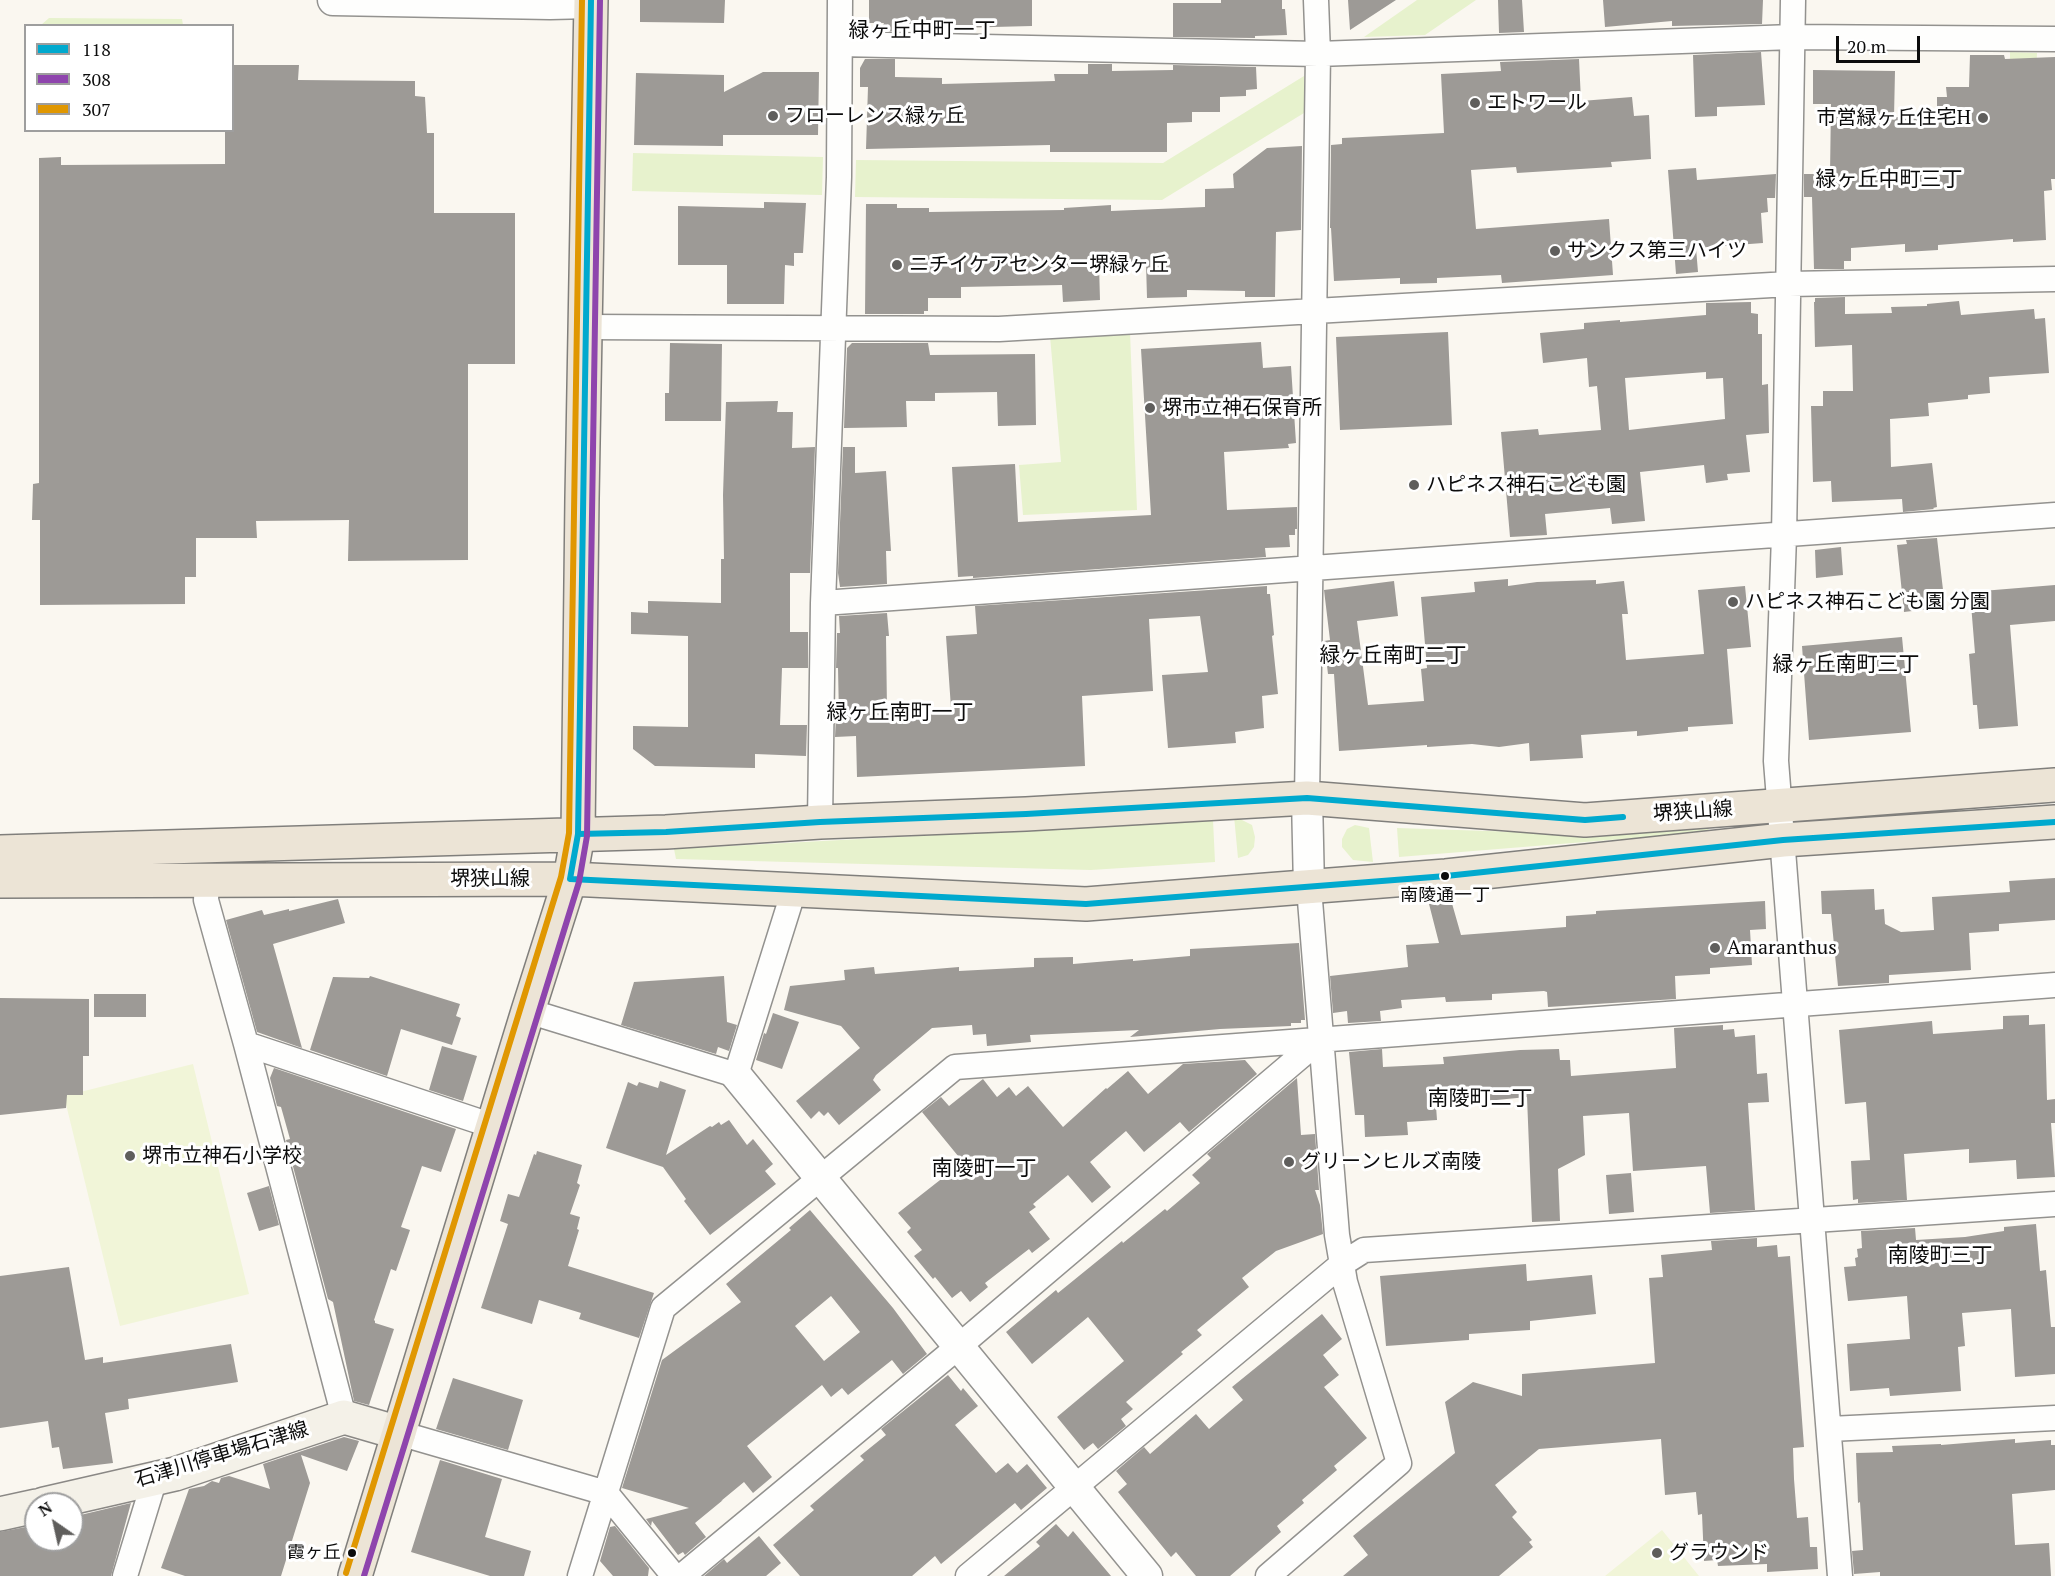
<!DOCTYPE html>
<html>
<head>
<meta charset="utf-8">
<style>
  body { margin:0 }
  #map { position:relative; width:2055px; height:1576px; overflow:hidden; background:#faf7f0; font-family:"PT Serif",serif }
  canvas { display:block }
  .legend { position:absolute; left:24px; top:24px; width:210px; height:108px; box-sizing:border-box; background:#fff; border:2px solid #9e9e9e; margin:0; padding:8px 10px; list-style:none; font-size:18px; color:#0c0c0c }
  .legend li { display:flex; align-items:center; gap:12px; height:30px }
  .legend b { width:30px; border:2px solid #9e9e9e }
  .north { position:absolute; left:24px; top:1492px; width:60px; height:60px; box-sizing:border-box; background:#fff; border:2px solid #9e9e9e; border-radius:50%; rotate:326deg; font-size:16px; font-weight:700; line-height:24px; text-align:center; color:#0c0c0c }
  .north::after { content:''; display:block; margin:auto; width:21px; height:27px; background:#5f5e5c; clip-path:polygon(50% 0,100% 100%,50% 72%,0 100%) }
  .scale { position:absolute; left:1836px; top:36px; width:84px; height:27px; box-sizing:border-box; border:3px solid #0c0c0c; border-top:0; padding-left:8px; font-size:18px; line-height:21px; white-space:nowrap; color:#0c0c0c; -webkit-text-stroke:4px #fff; paint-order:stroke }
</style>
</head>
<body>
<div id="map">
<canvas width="2055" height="1576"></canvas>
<ul class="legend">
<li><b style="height:8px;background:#00a9ce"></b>118</li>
<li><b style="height:8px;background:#8e44ad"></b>308</li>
<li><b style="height:8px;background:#e09701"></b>307</li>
</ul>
<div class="north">N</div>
<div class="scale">20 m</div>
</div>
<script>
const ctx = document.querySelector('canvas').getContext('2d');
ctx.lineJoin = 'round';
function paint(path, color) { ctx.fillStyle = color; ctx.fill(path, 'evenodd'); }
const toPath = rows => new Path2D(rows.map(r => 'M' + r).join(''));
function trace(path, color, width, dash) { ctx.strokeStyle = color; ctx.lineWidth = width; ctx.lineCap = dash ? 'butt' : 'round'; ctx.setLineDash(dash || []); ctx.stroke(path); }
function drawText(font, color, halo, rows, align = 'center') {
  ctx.font = font + ' "PT Serif","Noto Sans JP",serif'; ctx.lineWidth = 6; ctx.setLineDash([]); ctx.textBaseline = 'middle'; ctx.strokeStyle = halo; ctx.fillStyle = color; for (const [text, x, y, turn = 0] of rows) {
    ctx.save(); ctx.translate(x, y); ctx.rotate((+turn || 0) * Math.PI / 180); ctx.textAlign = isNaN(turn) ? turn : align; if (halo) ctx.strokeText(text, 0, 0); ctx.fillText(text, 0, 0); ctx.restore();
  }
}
paint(toPath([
  [1417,0,1476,0,1425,35,1364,37],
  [49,18,182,19,183,25,41,25],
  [2010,52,2037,53,2036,81,2010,81],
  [1304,76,1304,113,1162,200,855,197,856,160,1163,163],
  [633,153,823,157,822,195,632,191],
  [1130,332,1137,510,1023,515,1019,465,1061,462,1050,336],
  [1234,816,1252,825,1255,837,1254,847,1248,855,1238,858],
  [1213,820,1215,862,1091,870,676,859,674,849],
  [1355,825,1369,828,1373,862,1353,860,1342,847,1342,839,1347,829],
  [1708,826,1709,832,1399,857,1397,828,1578,834]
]), '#e7f2cd');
paint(toPath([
  [193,1064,249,1294,120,1326,64,1096],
  [1662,1530,1699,1576,1605,1576]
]), '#f1f5d8');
paint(toPath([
  [640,0,725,0,724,23,640,22],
  [869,0,1032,0,1032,26,955,28,895,27,895,31,880,31,884,23,869,23],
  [1221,0,1282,0,1282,9,1285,9,1287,35,1255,36,1255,38,1173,37,1173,3,1221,3],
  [1348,0,1396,0,1350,30],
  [1498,0,1522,0,1524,32,1499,33],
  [1603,0,1763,0,1762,24,1672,26,1672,21,1605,27],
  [1761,52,1765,105,1717,107,1717,116,1695,117,1693,55],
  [1970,55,2004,55,2005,59,2055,57,2055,179,2051,179,2052,190,2044,191,2046,240,2013,242,2013,239,1938,245,1938,250,1905,252,1905,244,1851,248,1851,261,1844,261,1844,269,1814,269,1812,197,1804,197,1804,174,1830,174,1831,104,1813,104,1813,70,1895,71,1894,117,1937,118,1937,97,1947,97,1946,87,1969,87],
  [865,59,895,59,895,77,942,78,942,84,1055,81,1054,74,1088,74,1088,64,1112,64,1112,71,1173,70,1173,65,1256,67,1257,89,1246,90,1246,96,1220,97,1220,112,1192,112,1192,122,1167,123,1167,152,1050,152,1050,145,866,149,868,87,860,87,860,68],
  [1579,59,1581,101,1632,97,1634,116,1649,115,1651,159,1611,162,1612,167,1517,173,1516,167,1471,170,1476,229,1609,219,1613,275,1502,283,1501,275,1437,278,1437,283,1400,284,1400,278,1334,281,1331,228,1330,228,1331,145,1342,144,1342,138,1444,133,1441,74,1501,71,1500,62],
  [232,65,299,65,298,80,415,81,415,96,425,97,427,133,434,133,434,213,515,213,515,364,468,364,468,560,348,561,349,520,256,521,257,538,196,538,196,577,185,577,185,604,40,605,40,520,32,520,33,484,39,483,39,158,61,157,61,165,225,164,225,130,232,130],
  [763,72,819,72,818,135,723,135,723,146,634,145,636,73,724,75,724,92],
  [1302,146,1301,230,1276,232,1275,297,1245,297,1245,291,1187,290,1187,297,1147,298,1146,263,1104,262,1104,265,1099,265,1100,300,1063,302,1062,285,961,287,961,298,928,298,928,311,924,311,924,314,865,314,866,204,897,204,897,208,929,208,929,212,1064,210,1064,208,1111,205,1111,211,1205,207,1205,189,1234,188,1233,174,1267,148],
  [1696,168,1697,180,1776,174,1775,198,1767,198,1768,212,1761,213,1763,243,1696,248,1698,272,1676,274,1668,170],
  [764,202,806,203,803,253,794,253,794,266,785,265,784,304,727,304,727,265,678,265,678,206,764,208],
  [1845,297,1845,314,1892,313,1891,307,1927,306,1927,304,1959,301,1961,315,2034,309,2035,319,2045,318,2049,373,1989,377,1990,393,1968,395,1968,399,1928,403,1929,416,1890,419,1891,467,1932,463,1937,507,1933,508,1934,509,1903,512,1902,499,1832,502,1831,481,1813,482,1811,406,1823,406,1823,391,1853,391,1852,345,1815,347,1814,302,1815,302,1815,298],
  [1751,302,1751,313,1758,314,1758,334,1762,334,1762,385,1768,384,1769,433,1746,435,1750,472,1727,474,1728,480,1706,483,1704,465,1640,472,1645,521,1612,524,1610,508,1545,514,1547,535,1510,537,1501,432,1538,429,1539,435,1601,430,1597,386,1589,387,1587,358,1543,363,1540,333,1584,329,1584,323,1620,320,1620,322,1706,315,1706,303],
  [1706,372,1706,379,1723,378,1725,419,1629,430,1625,378],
  [1448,332,1452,425,1340,430,1336,337],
  [1261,342,1263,368,1291,366,1296,443,1288,444,1289,448,1224,452,1227,510,1297,507,1297,529,1295,529,1295,535,1289,535,1290,547,1265,548,1266,557,973,578,973,576,958,577,952,467,1015,464,1018,522,1151,515,1141,349],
  [670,343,722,344,721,421,665,421,665,393,669,393],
  [852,343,928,343,930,355,1035,354,1036,425,998,426,997,392,935,393,935,401,906,401,907,427,844,428,847,348],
  [778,401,777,412,793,412,792,448,815,447,810,573,790,573,790,632,808,632,808,668,782,668,780,725,807,725,806,756,755,754,755,768,655,766,633,749,633,726,688,727,688,636,631,634,631,612,648,613,648,601,721,603,721,559,724,559,723,495,726,402],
  [843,447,855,447,855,473,886,471,891,551,886,551,887,584,840,587,838,573],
  [1937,538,1945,607,1904,612,1897,545,1907,544,1906,540],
  [1841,547,1843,575,1816,578,1815,550],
  [1508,579,1508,586,1537,582,1596,580,1596,584,1624,581,1628,614,1622,614,1626,660,1704,654,1698,590,1745,586,1751,647,1727,649,1733,724,1688,727,1688,731,1637,736,1637,731,1581,735,1583,758,1530,761,1529,743,1499,747,1472,744,1427,747,1427,745,1339,751,1334,674,1328,674,1324,641,1330,640,1324,590,1394,581,1398,616,1357,621,1368,705,1424,701,1421,669,1427,668,1421,597,1475,592,1474,582],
  [2055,585,2055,621,2010,625,2018,726,1979,729,1977,705,1973,705,1969,654,1975,653,1970,592],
  [1267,586,1267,594,1270,594,1274,635,1272,636,1278,694,1262,696,1264,728,1235,732,1236,743,1168,748,1162,675,1208,672,1200,616,1149,619,1153,691,1082,696,1085,766,857,777,856,736,835,737,836,716,839,716,838,668,836,668,837,633,840,633,839,616,887,613,889,636,886,636,887,710,951,708,946,636,977,634,975,606],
  [1902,637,1911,732,1809,740,1802,646],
  [2055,878,2055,920,1999,924,1999,931,1969,933,1971,970,1889,975,1889,983,1838,986,1831,914,1822,914,1821,891,1874,889,1875,910,1884,909,1885,924,1901,932,1934,930,1932,897,2010,892,2009,881],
  [338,899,345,923,273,944,302,1048,257,1032,226,920,262,910,264,915,289,909,289,911],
  [1451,900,1461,935,1566,927,1566,916,1596,914,1596,911,1765,901,1766,929,1750,930,1752,965,1710,968,1710,974,1675,976,1676,999,1548,1007,1547,992,1544,991,1492,994,1492,1000,1446,1002,1445,997,1401,1000,1402,1008,1380,1011,1381,1021,1348,1023,1347,1011,1333,1013,1330,976,1408,967,1406,945,1439,943,1429,904],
  [1299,943,1305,1020,1301,1020,1301,1023,1291,1023,1291,1026,1220,1029,1130,1037,1139,1030,1030,1035,1031,1042,987,1046,986,1034,973,1035,972,1025,932,1028,876,1075,873,1080,881,1090,839,1125,828,1112,824,1116,819,1111,811,1119,796,1101,860,1048,841,1026,784,1010,790,986,845,980,844,970,874,967,875,974,959,967,959,971,1034,967,1034,958,1073,957,1073,964,1133,959,1133,961,1190,956,1190,949],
  [370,976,460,1004,456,1016,461,1018,452,1045,401,1029,387,1076,310,1050,333,977,369,978],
  [724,976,727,1022,737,1025,729,1051,718,1047,716,1054,621,1025,634,982],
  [94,994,146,994,146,1017,94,1017],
  [0,998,89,999,89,1056,83,1056,83,1095,67,1095,66,1108,0,1115],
  [773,1013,799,1022,782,1069,756,1060,764,1033,766,1034],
  [2029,1015,2029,1025,2045,1024,2047,1100,2055,1099,2055,1123,2051,1123,2055,1177,2017,1179,2016,1160,1969,1163,1969,1149,1904,1154,1907,1200,1858,1203,1858,1199,1853,1200,1851,1161,1870,1160,1866,1102,1845,1104,1839,1030,1932,1021,1933,1034,2003,1029,2003,1016],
  [1723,1025,1723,1030,1734,1029,1735,1037,1755,1035,1757,1074,1767,1073,1769,1102,1748,1103,1755,1210,1710,1213,1706,1166,1633,1171,1629,1113,1583,1116,1585,1155,1558,1169,1560,1221,1532,1222,1527,1097,1436,1106,1437,1120,1407,1122,1408,1135,1365,1137,1364,1115,1355,1115,1349,1052,1382,1049,1383,1067,1444,1064,1443,1057,1520,1050,1559,1049,1560,1060,1570,1060,1571,1076,1676,1068,1674,1028],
  [442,1046,477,1056,463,1101,429,1090],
  [1245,1060,1257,1074,1189,1132,1180,1122,1144,1152,1126,1131,1090,1162,1111,1187,1092,1203,1068,1175,1033,1204,1036,1207,1029,1212,1050,1239,1032,1253,1029,1249,985,1283,988,1287,970,1302,961,1291,952,1298,935,1277,933,1279,914,1256,922,1250,907,1232,911,1228,898,1213,963,1162,922,1112,941,1097,949,1106,983,1079,997,1097,1009,1087,1016,1096,1028,1086,1063,1127,1106,1088,1107,1089,1128,1071,1148,1094,1183,1064],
  [274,1068,456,1129,441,1172,422,1166,401,1227,410,1230,396,1271,391,1269,374,1320,375,1321,375,1323,394,1329,369,1405,354,1401,333,1302,328,1299,286,1140,290,1139,281,1107,277,1106,270,1078],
  [1297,1078,1301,1135,1315,1134,1319,1190,1315,1190,1320,1205,1323,1234,1276,1251,1242,1278,1249,1287,1197,1330,1202,1335,1181,1352,1183,1354,1126,1402,1133,1409,1121,1419,1126,1426,1098,1449,1093,1443,1084,1450,1057,1417,1124,1361,1088,1317,1032,1364,1006,1332,1056,1290,1058,1293,1122,1241,1123,1243,1165,1209,1167,1211,1200,1183,1192,1175,1211,1158,1207,1154],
  [660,1081,686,1090,666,1155,710,1126,712,1127,719,1122,721,1125,729,1120,747,1145,753,1139,773,1164,765,1171,776,1184,710,1235,684,1201,686,1199,663,1167,606,1148,628,1082,637,1086,639,1082,658,1088],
  [537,1151,582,1165,577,1183,580,1185,570,1214,580,1217,577,1229,579,1230,568,1266,654,1293,639,1338,579,1319,581,1313,539,1300,532,1324,481,1308,508,1224,500,1221,508,1194,519,1197,534,1154,536,1155],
  [1631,1173,1634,1212,1609,1214,1606,1175],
  [269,1186,279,1225,259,1231,247,1193],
  [810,1210,893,1308,927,1354,903,1374,892,1360,848,1395,842,1388,831,1397,822,1385,747,1446,772,1477,753,1493,744,1482,721,1501,723,1500,695,1523,706,1537,685,1555,683,1552,678,1555,652,1521,651,1526,646,1519,689,1508,622,1488,662,1360,741,1302,726,1284,791,1230,789,1228],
  [831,1296,860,1332,824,1361,795,1326],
  [2036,1224,2040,1271,2046,1270,2051,1327,2055,1327,2055,1374,2015,1377,2011,1309,1962,1313,1965,1346,1958,1347,1961,1391,1890,1396,1889,1388,1850,1391,1847,1344,1910,1339,1907,1296,1848,1301,1844,1267,1856,1266,1855,1258,1858,1257,1857,1249,1862,1248,1861,1231,1915,1228,1916,1240,1965,1237,2004,1231,2004,1227],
  [1757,1238,1757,1247,1777,1245,1778,1257,1790,1256,1804,1447,1793,1448,1794,1479,1797,1518,1808,1517,1810,1547,1817,1547,1818,1569,1767,1572,1767,1564,1718,1566,1717,1560,1704,1561,1702,1514,1698,1515,1696,1492,1665,1495,1661,1439,1539,1449,1495,1485,1517,1512,1512,1517,1532,1540,1529,1542,1533,1547,1499,1576,1343,1576,1368,1555,1353,1536,1455,1453,1445,1402,1473,1382,1522,1396,1522,1374,1655,1363,1649,1278,1663,1277,1661,1255,1712,1250,1711,1241],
  [1526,1264,1527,1281,1592,1275,1596,1314,1530,1321,1530,1330,1469,1334,1469,1340,1386,1346,1380,1276],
  [69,1267,85,1360,103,1357,103,1363,231,1344,238,1382,128,1399,129,1409,105,1413,113,1463,63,1469,59,1447,52,1448,48,1421,0,1428,0,1276],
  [1322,1314,1342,1339,1323,1355,1339,1375,1324,1387,1367,1438,1334,1466,1337,1470,1302,1500,1304,1503,1277,1526,1281,1532,1230,1576,1196,1576,1176,1552,1171,1557,1118,1492,1127,1484,1116,1471,1144,1447,1150,1454,1196,1414,1209,1429,1243,1400,1232,1387],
  [948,1375,961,1391,963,1388,978,1406,955,1425,996,1473,1008,1463,1017,1473,1027,1464,1047,1488,1021,1510,1015,1503,941,1564,935,1556,912,1576,800,1576,773,1545,814,1510,810,1506,864,1460,860,1456,886,1435,881,1429],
  [453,1378,523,1400,508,1450,436,1429],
  [344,1437,359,1441,347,1471,301,1455,310,1483,281,1576,185,1576,161,1568,189,1489,204,1486,212,1481,219,1483,221,1478,229,1476,270,1489,263,1464],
  [2015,1439,2015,1443,2051,1440,2051,1445,2055,1445,2055,1490,2012,1494,2015,1545,2049,1543,2051,1576,1880,1576,1880,1572,1854,1574,1852,1551,1863,1550,1860,1502,1858,1503,1856,1453,1893,1452,1892,1446,1941,1444,1941,1445],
  [440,1460,502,1479,485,1537,531,1551,524,1576,490,1576,411,1552],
  [131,1503,111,1576,0,1576,0,1532,36,1525,36,1540,72,1540,72,1517],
  [1056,1524,1068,1537,1073,1531,1111,1576,1004,1576,1040,1546,1036,1542],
  [615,1526,649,1568,648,1576,613,1576,600,1561,610,1527],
  [759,1536,781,1563,766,1576,704,1576,724,1559,727,1563]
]), '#9d9a96');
const minor = toPath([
  [1793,0,1784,536,1776,761,1840,1576],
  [840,44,1318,54,1793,37,2055,39],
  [585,327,999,329,1789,284,2055,279],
  [823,603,2055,515],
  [1307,798,1318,54,1316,0],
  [820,822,823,603,839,177,840,0],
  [207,879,206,900,246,1044,344,1417],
  [528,1011,736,1075,794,890],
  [246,1044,493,1126],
  [1830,1429,2055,1418],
  [399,1433,606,1493,674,1576],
  [125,1576,155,1478],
  [580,1576,663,1308,955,1067,2055,985],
  [682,1576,958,1347,1322,1038],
  [968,1576,1342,1264,1364,1250,2055,1204],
  [1268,1576,1399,1463,1345,1282,1337,1235,1309,888]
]);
const tertiary = toPath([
  [333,0,550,4,591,3],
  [1307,798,1309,888],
  [736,1075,1147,1576]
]);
const secondary = toPath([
  [44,1504,175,1474,344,1417,399,1433],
  [0,1514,36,1506]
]);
const primary = toPath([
  [0,852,666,832,820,822,1026,814,1307,798,1585,820,2055,785],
  [0,881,570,879,1086,904,1446,876,1783,840,2055,822],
  [355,1576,528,1011,570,879,578,834,582,498,591,0]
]);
trace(minor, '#93928f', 27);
trace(tertiary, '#93928f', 33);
trace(secondary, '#8a8885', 36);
trace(primary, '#807f7c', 36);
trace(minor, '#fefefd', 24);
trace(tertiary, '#fefefd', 30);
trace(secondary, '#f4f1e8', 33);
trace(primary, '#ece4d6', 33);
trace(toPath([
  [591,0,578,834,570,879,1086,904,1446,876,1783,840,2055,822],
  [578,834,666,832,820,822,1026,814,1307,798,1585,820,1623,817]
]), '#00a9ce', 6);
trace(toPath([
  [364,1576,579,882,587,836,600,0]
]), '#8e44ad', 6);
trace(toPath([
  [346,1573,561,877,569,833,582,0]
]), '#e09701', 6);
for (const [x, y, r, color] of [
  [1475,103,6,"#5f5e5c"],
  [773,116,6,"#5f5e5c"],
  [1983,118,6,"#5f5e5c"],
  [1555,251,6,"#5f5e5c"],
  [897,265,6,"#5f5e5c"],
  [1150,408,6,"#5f5e5c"],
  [1414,485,6,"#5f5e5c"],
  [1733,602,6,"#5f5e5c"],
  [1445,876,5,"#0c0c0c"],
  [1715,948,6,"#5f5e5c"],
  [130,1156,6,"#5f5e5c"],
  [1289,1162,6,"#5f5e5c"],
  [352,1553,5,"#0c0c0c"],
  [1657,1553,6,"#5f5e5c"]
]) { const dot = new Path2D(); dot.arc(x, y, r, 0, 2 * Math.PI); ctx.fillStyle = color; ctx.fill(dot); trace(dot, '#fff', 2); }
drawText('18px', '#0c0c0c', '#fff', [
  ["南陵通一丁",1445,896],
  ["霞ヶ丘",341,1553,"right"]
]);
drawText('20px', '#0c0c0c', '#fff', [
  ["エトワール",1487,103],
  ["フローレンス緑ヶ丘",785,116],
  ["市営緑ヶ丘住宅H",1971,118,"right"],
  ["サンクス第三ハイツ",1567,251],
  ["ニチイケアセンター堺緑ヶ丘",909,265],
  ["堺市立神石保育所",1162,408],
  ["ハピネス神石こども園",1426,485],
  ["ハピネス神石こども園 分園",1745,602],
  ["Amaranthus",1727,948],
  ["堺市立神石小学校",142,1156],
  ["グリーンヒルズ南陵",1301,1162],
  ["グラウンド",1669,1553]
], 'left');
drawText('20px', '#0c0c0c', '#fff', [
  ["堺狭山線",1693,812,-4],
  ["堺狭山線",490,879],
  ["石津川停車場石津線",222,1455,-17]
]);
drawText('21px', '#0c0c0c', '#fff', [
  ["緑ヶ丘中町一丁",922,31],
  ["緑ヶ丘中町三丁",1889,180],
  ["緑ヶ丘南町二丁",1393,656],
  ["緑ヶ丘南町三丁",1846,665],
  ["緑ヶ丘南町一丁",900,713],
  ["南陵町二丁",1480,1099],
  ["南陵町一丁",984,1169],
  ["南陵町三丁",1940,1256]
]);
</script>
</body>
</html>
